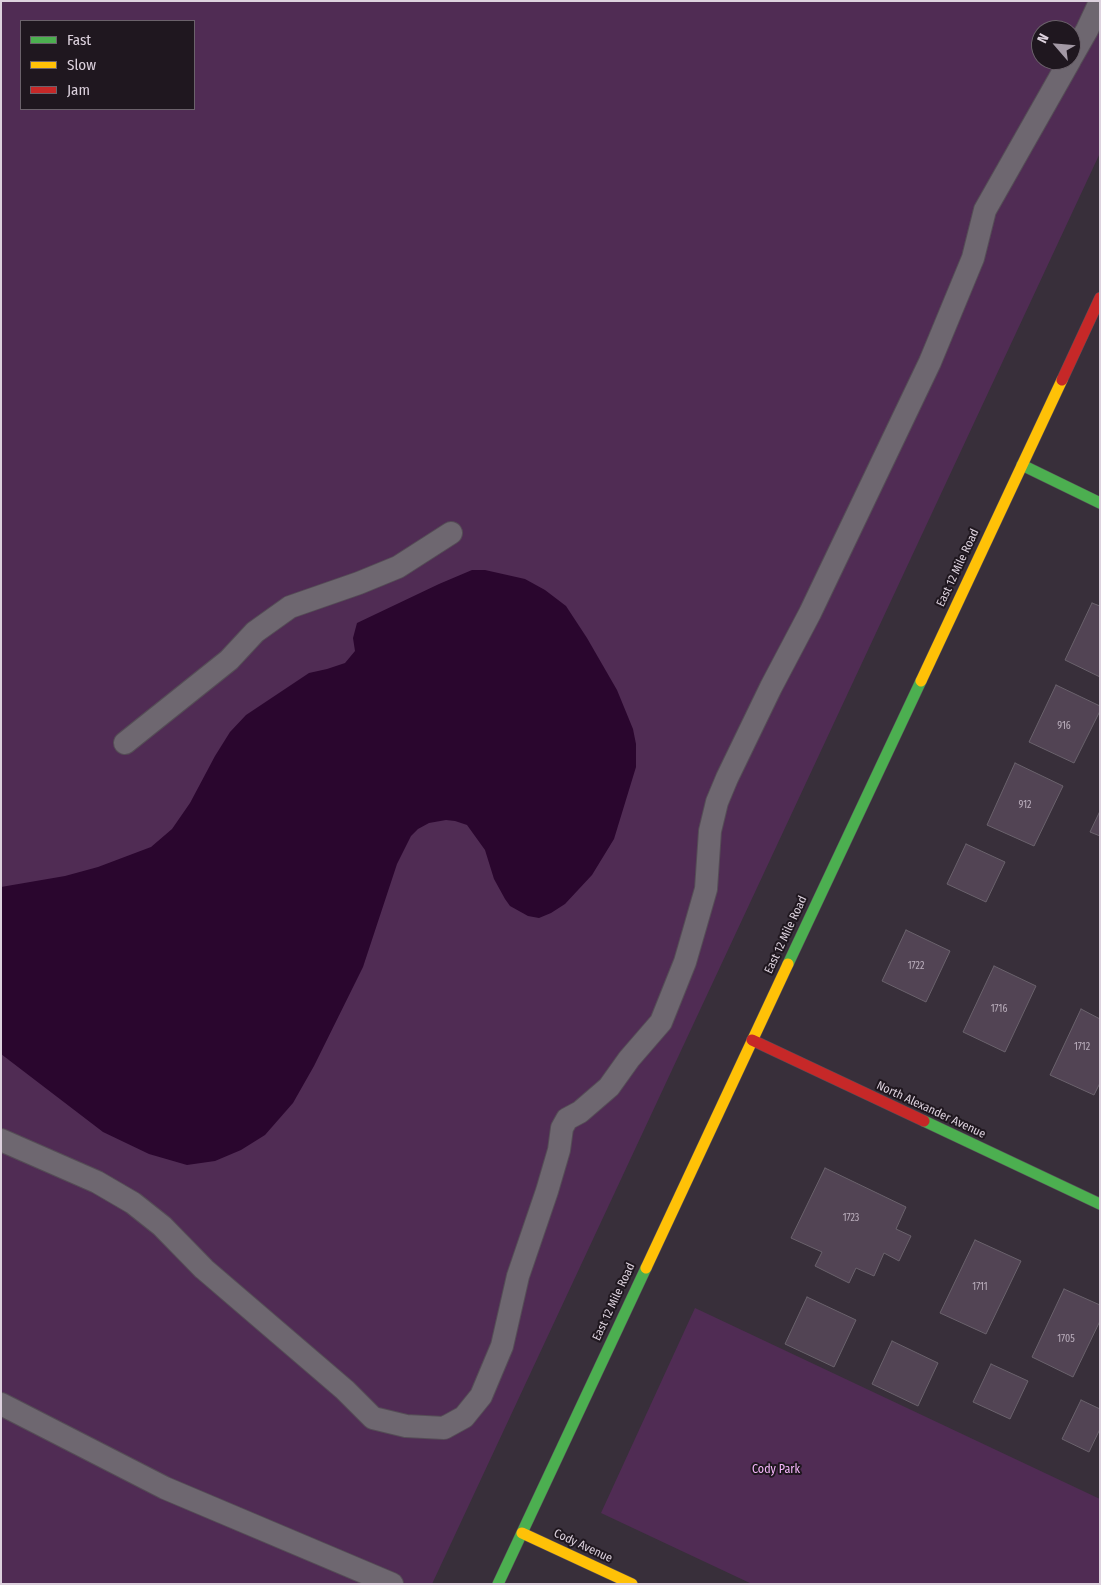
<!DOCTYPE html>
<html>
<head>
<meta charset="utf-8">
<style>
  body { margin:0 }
  #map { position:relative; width:1101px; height:1585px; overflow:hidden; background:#382f3a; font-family:"Fira Sans Condensed",sans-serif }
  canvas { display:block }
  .frame { position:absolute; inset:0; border:2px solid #ddd2de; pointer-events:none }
  .legend { position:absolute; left:20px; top:20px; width:175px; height:90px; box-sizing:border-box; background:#1f171f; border:1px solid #6b626b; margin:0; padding:6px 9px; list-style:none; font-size:15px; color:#ddd2de }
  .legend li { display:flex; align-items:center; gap:10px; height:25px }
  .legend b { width:25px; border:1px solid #6b626b }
  .north { position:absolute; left:1031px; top:20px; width:50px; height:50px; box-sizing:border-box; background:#1f171f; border:1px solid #6b626b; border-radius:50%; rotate:297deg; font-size:14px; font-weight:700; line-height:20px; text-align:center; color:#ddd2de }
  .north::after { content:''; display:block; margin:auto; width:18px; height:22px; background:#a399a5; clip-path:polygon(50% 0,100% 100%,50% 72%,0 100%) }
</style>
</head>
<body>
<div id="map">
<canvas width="1101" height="1585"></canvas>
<div class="frame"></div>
<ul class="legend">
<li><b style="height:6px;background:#4caf50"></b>Fast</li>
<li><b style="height:6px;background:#ffc107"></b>Slow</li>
<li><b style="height:6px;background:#c62828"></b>Jam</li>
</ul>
<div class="north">N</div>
</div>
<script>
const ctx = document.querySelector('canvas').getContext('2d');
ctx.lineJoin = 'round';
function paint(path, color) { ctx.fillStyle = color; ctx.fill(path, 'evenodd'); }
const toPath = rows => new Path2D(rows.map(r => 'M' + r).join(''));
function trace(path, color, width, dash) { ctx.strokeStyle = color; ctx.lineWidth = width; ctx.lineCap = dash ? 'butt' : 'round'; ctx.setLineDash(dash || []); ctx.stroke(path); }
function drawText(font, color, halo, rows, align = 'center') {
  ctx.font = font + ' "Fira Sans Condensed",sans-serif'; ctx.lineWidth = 4; ctx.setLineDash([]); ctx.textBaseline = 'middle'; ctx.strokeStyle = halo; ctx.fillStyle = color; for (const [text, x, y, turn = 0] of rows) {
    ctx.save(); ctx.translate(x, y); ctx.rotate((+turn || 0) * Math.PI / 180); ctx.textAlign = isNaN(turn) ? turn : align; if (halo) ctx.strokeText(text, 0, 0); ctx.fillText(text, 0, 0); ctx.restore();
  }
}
paint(toPath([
  [1,1,1100,1,1100,153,432,1584,1,1584],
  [21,21,194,21,194,109,21,109],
  [1041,30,1071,30,1071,60,1041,60],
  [695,1308,1100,1499,1100,1584,752,1584,601,1513]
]), '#502c54');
paint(toPath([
  [472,570,485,570,525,579,545,590,566,606,587,638,617,690,633,729,636,744,636,767,614,839,592,875,565,904,551,913,539,918,528,916,510,906,505,899,494,879,485,850,467,825,455,821,446,820,429,823,418,829,411,836,397,864,363,967,314,1066,293,1103,265,1135,241,1150,215,1161,187,1165,149,1154,103,1132,1,1054,1,887,65,876,98,867,151,847,172,829,190,803,215,756,230,732,246,715,309,673,327,669,345,663,355,651,353,638,357,623,439,584]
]), '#2a062e');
const building = toPath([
  [1092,603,1100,606,1100,677,1065,660,1092,603],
  [1056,685,1100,706,1100,711,1074,763,1029,742,1056,685],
  [1015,763,1063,786,1034,846,987,825,1015,763],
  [1100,811,1100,836,1090,832,1100,811],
  [966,844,1005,862,986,902,947,884,966,844],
  [906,930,950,951,926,1002,882,981,906,930],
  [994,966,1036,986,1005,1052,963,1032,994,966],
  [1081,1009,1100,1019,1100,1083,1094,1095,1050,1075,1081,1009],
  [825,1168,906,1207,896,1229,911,1236,899,1261,884,1253,874,1276,856,1268,849,1283,815,1266,822,1252,791,1238,825,1168],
  [975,1240,1021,1261,986,1334,940,1313,975,1240],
  [1064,1289,1100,1305,1100,1321,1073,1377,1032,1357,1064,1289],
  [807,1297,856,1320,834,1367,785,1344,807,1297],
  [892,1341,938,1363,918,1406,872,1384,892,1341],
  [991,1364,1028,1381,1010,1419,973,1402,991,1364],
  [1081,1400,1100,1409,1100,1429,1089,1452,1062,1439,1081,1400]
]);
paint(building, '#524454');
trace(building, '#6a626c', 1);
const lane = toPath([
  [1071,58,1087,30,1100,2],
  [125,743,229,660,255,632,290,607,359,583,398,567,451,533],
  [1,1140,97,1182,133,1203,162,1226,204,1269,345,1390,373,1418,406,1426,444,1428,464,1417,481,1396,502,1346,518,1276,547,1191,559,1150,562,1128,567,1119,580,1112,609,1087,629,1059,661,1022,685,962,696,924,706,889,710,831,717,802,727,778,771,687,810,613,930,362,973,258,985,210,1070,60],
  [1,1404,165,1488,392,1584]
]);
const fast = toPath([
  [1022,465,1100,503],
  [788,964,921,681],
  [924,1121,1100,1204],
  [498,1584,646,1268]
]);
const slow = toPath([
  [921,681,1062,380],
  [646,1268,788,964],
  [522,1533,632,1584]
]);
const jam = toPath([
  [1062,380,1100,298],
  [752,1040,924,1121]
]);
trace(lane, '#554d56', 24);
trace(fast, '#554d56', 12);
trace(slow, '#554d56', 12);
trace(jam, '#554d56', 12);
trace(lane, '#6e6770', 22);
trace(fast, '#4caf50', 11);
trace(slow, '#ffc107', 11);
trace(jam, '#c62828', 11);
drawText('10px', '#baaebc', null, [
  ["916",1064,726],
  ["912",1025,805],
  ["1722",916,966],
  ["1716",999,1009],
  ["1712",1082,1047],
  ["1723",851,1218],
  ["1711",980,1287],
  ["1705",1066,1339]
]);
drawText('12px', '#ddd2de', '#1f171f', [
  ["East 12 Mile Road",958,568,-65],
  ["East 12 Mile Road",786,935,-65],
  ["North Alexander Avenue",931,1110,25],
  ["East 12 Mile Road",614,1302,-65],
  ["Cody Avenue",583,1546,25]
]);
drawText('12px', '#f6b7fb', '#1f171f', [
  ["Cody Park",776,1470]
]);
</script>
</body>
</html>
